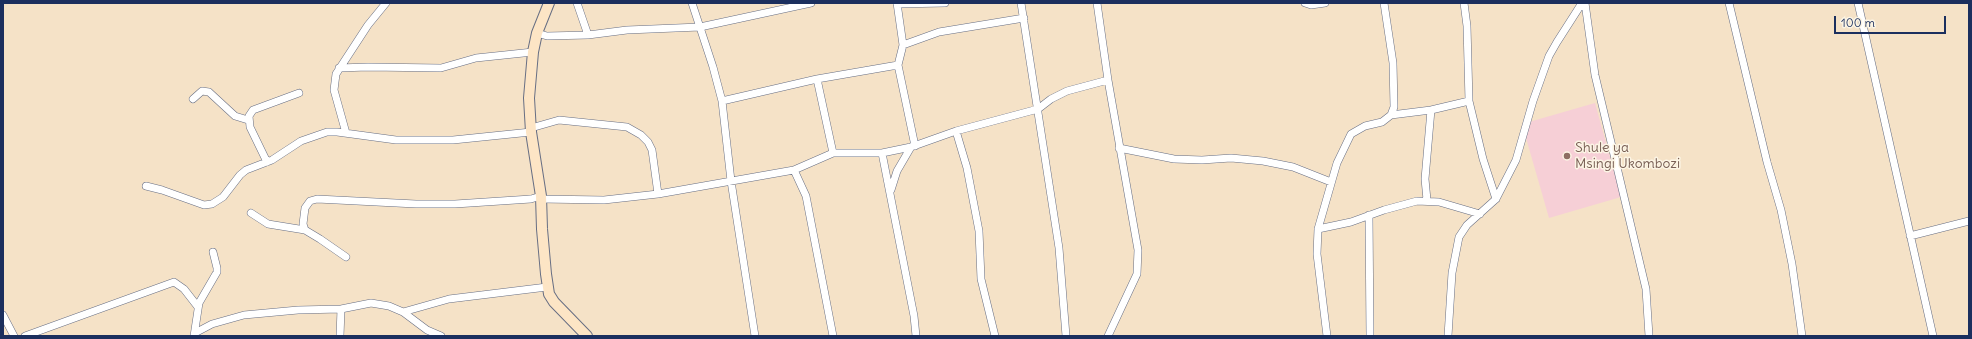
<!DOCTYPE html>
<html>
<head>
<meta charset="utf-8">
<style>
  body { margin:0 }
  #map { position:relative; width:1972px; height:339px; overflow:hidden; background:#f5e2c7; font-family:Delius,sans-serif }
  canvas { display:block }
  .frame { position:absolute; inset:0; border:4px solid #1b2f5e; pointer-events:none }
  .scale { position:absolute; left:1834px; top:16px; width:112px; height:18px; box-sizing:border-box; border:2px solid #1b2f5e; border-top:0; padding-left:5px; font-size:12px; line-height:14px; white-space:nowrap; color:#1b2f5e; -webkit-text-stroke:3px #fcf5e5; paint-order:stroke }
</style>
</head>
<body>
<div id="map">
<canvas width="1972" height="339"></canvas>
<div class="frame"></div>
<div class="scale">100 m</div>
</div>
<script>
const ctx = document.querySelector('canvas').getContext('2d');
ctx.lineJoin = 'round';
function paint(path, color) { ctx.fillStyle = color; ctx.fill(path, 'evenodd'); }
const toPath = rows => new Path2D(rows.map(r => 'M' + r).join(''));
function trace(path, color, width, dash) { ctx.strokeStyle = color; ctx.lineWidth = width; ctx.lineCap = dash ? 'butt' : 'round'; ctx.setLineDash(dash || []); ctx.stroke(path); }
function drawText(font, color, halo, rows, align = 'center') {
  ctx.font = font + ' Delius,sans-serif'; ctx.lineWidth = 3; ctx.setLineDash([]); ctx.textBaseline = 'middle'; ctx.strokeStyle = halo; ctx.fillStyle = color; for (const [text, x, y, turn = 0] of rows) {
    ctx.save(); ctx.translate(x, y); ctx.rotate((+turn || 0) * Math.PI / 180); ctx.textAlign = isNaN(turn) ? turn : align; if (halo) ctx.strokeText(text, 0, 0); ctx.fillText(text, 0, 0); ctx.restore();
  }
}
paint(toPath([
  [1595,103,1621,197,1549,218,1522,124]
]), '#f6cfd6');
const street = toPath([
  [577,3,588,35],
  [692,3,713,67,722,101,731,181,755,336],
  [897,3,903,45,898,65,915,146],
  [1021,3,1059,248,1066,336],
  [1097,3,1108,80,1138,250,1137,274,1108,336],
  [1305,3,1311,5,1325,3],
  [1464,3,1467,26,1469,101,1483,159,1496,199],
  [1585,3,1595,75,1646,289,1649,336],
  [1729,3,1767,162,1781,210,1792,264,1802,336],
  [1858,3,1933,336],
  [897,4,945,3],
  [537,33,547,36,588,35,627,30,700,27,811,3],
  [903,45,939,32,1024,18],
  [339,68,368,67,441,68,476,58,533,52],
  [817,79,833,153],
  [193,99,202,91,209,92,235,116,248,120],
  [722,101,817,79,898,65],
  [1391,115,1431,110,1469,101],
  [531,128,559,120,627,127,641,135,648,142,652,150,658,194],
  [956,131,967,168,979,231,981,279,995,336],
  [346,133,334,90,336,74,368,25,386,3],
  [1119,148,1174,159,1202,160,1231,158,1263,161,1293,167,1331,182],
  [882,153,914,316,916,336],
  [267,162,250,127,249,116,253,110,299,93],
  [794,170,806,196,833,336],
  [146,186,162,190,204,205,212,204,223,197,240,175,246,170,272,160,301,141,327,132,337,132,396,140,453,140,531,132],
  [891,190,897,171,911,147],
  [541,199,604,200,658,194,794,170,833,153,882,153,911,147,956,131,1038,109,1051,99,1067,91,1108,80],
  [1427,200,1425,179,1431,110],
  [251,213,268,224,305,230,320,239,346,257],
  [1369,215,1370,336],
  [1318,229,1351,222,1384,210,1417,201,1439,202,1480,214],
  [305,230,303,224,305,208,310,201,317,199,416,204,455,204,531,199,541,196],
  [1910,236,1969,221],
  [403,312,449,299,547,287],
  [3,315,14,336],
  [195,333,212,324,244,315,298,310,341,309,371,303,389,306,403,312,427,330,441,336],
  [25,336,174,282,184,289,198,307],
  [194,336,199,303,217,272,217,268,213,252],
  [340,336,341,309],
  [1327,336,1317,254,1318,229,1337,163,1351,134,1365,126,1382,122,1391,115,1394,107,1393,63,1384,3],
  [1448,336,1452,273,1459,237,1467,225,1496,199,1516,160,1533,101,1549,56,1557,42,1582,3]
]);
const secondary = toPath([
  [549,3,537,33,533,52,529,98,531,132,541,196,542,229,546,274,549,294,554,302,587,336]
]);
trace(street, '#676e83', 8);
trace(secondary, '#676e83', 12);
trace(street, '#fff', 7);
trace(secondary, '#fde5c5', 10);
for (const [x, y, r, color] of [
  [1567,156,4,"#8d6e63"]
]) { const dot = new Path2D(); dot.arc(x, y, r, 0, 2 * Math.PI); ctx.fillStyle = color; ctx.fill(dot); trace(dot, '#fcf5e5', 1.5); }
drawText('14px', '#785e54', '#fcf5e5', [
  ["Shule ya",1575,148],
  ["Msingi Ukombozi",1575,164]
], 'left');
</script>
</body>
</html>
